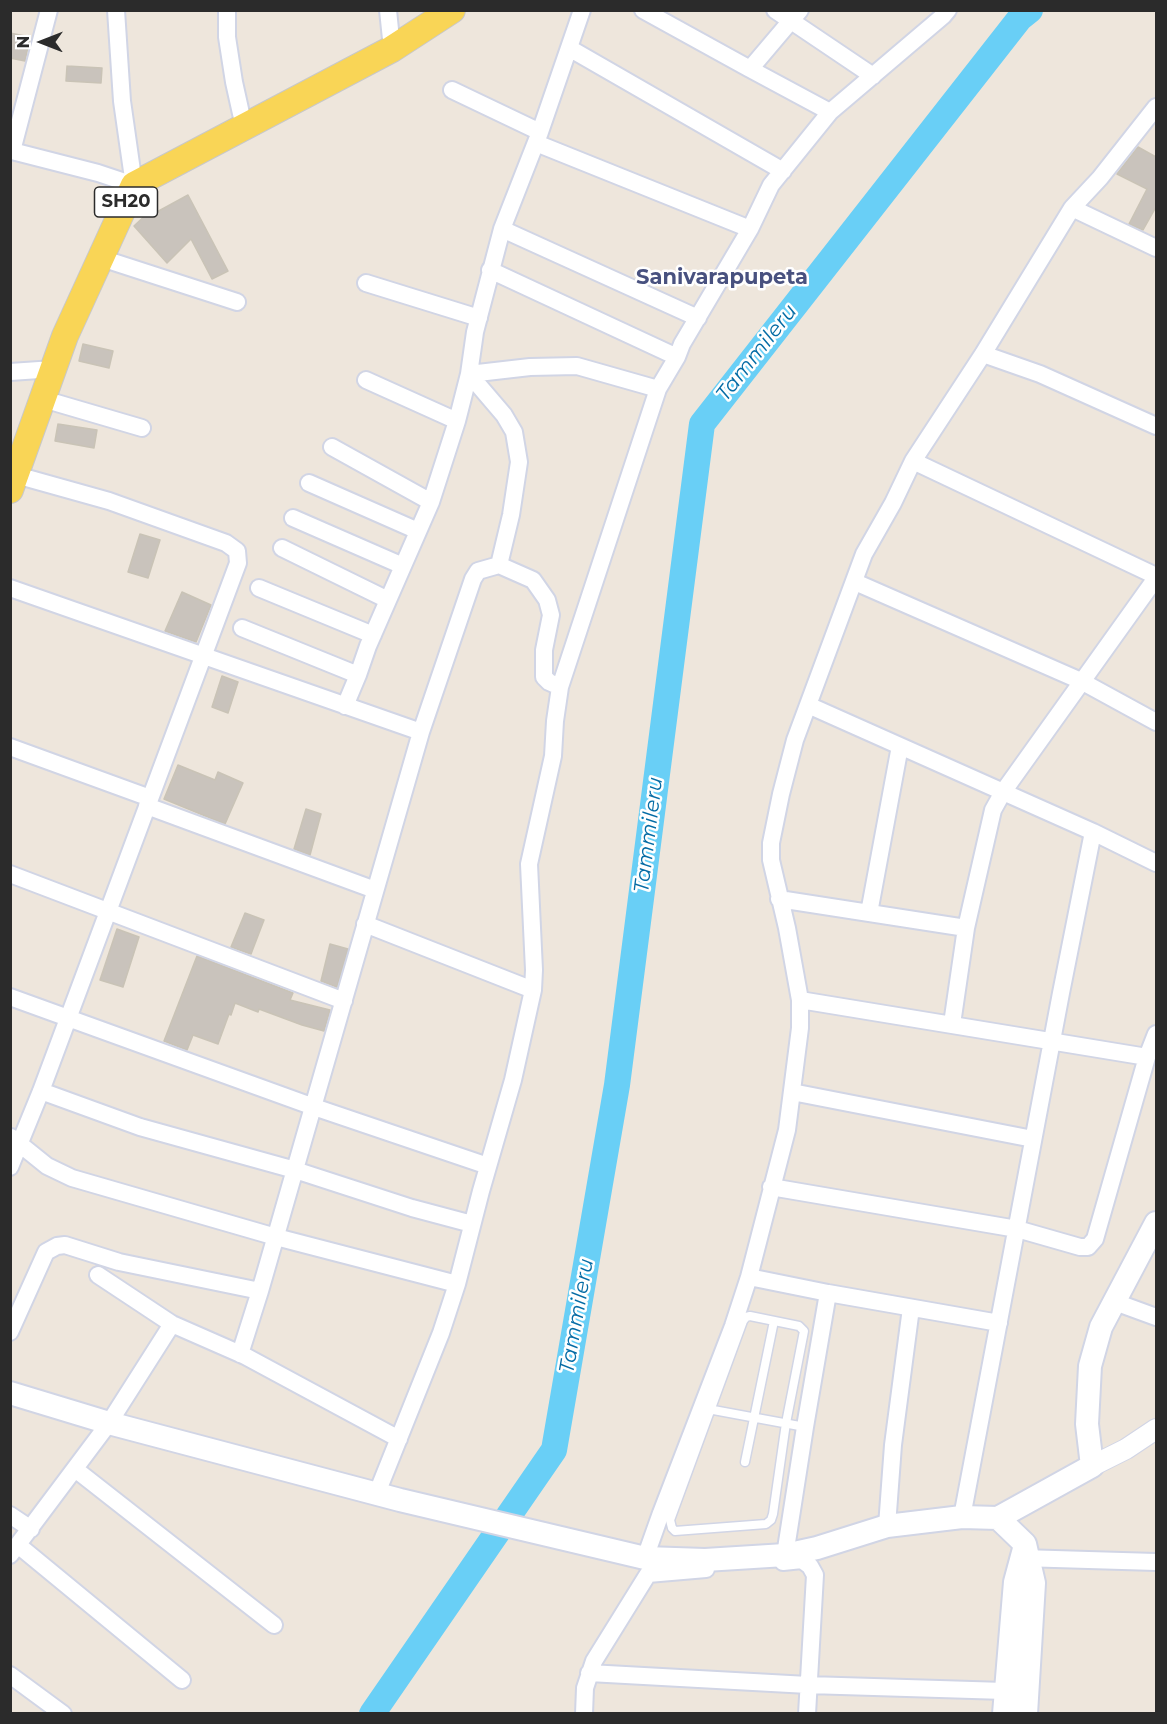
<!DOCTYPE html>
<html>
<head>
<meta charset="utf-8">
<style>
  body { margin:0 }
  #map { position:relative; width:1167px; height:1724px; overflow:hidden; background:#eee6dc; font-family:Montserrat,sans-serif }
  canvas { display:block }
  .frame { position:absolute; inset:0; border:12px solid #2b2b2b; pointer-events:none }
  .north { position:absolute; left:12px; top:12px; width:60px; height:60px; -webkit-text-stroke:4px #fff; paint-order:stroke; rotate:270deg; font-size:16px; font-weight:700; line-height:24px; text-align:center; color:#2b2b2b }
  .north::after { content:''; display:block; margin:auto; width:21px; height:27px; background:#2b2b2b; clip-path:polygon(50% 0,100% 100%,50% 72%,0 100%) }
</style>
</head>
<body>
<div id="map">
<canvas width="1167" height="1724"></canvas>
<div class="frame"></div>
<div class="north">N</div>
</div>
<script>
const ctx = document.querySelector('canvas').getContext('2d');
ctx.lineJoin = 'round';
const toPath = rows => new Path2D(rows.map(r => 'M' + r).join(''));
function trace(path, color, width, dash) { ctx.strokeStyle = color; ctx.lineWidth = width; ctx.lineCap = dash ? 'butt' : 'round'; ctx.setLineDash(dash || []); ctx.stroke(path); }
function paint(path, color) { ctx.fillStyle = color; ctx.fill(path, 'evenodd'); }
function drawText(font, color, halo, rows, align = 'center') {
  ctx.font = font + ' Montserrat,sans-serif'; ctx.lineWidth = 5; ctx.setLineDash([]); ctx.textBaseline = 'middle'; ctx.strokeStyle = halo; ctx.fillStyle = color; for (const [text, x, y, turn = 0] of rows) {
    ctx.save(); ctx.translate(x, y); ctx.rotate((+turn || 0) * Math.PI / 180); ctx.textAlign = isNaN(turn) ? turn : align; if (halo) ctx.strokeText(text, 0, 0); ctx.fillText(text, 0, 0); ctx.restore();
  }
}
trace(toPath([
  [372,1714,554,1450,617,1085,702,424,1020,18,1030,10]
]), '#69cff6', 26);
const building = toPath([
  [10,33,30,37,25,61,10,58,10,33],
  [67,66,102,68,101,83,66,81,67,66],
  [1138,147,1156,157,1156,207,1143,230,1129,224,1147,189,1117,174,1138,147],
  [188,195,228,271,212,279,191,239,167,263,134,226,152,209,155,213,188,195],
  [83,344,113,351,109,368,79,361,83,344],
  [58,424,97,430,94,448,55,441,58,424],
  [140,534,160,540,148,578,128,572,140,534],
  [182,592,211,605,196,642,165,631,182,592],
  [222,676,238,682,228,713,212,707,222,676],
  [178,765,215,780,218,772,243,783,225,824,164,799,178,765],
  [306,809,321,814,310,855,294,849,306,809],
  [245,913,264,920,251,954,231,947,245,913],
  [117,929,139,937,123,987,100,980,117,929],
  [330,944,348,949,337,987,321,981,330,944],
  [197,956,293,993,290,1000,330,1010,324,1031,302,1025,259,1009,258,1012,235,1003,231,1015,229,1014,218,1044,193,1035,187,1050,164,1041,197,956]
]);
paint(building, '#c9c3bc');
trace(building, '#c9c3b6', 1.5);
const service = toPath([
  [750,1316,799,1326,804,1331,786,1423,773,1514,771,1520,766,1524,675,1531,672,1528,670,1520,743,1321,746,1317,750,1316],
  [708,1409,805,1427],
  [745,1462,774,1321]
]);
const minor = toPath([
  [49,10,12,151,98,173,134,185,122,101,116,10],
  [227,10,227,37,234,82,244,127],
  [388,10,392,49],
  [643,10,750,69,800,10],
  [775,10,873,76],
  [569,48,783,171],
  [750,69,830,112],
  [452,90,540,132],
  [1156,107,1100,178,1072,208,1156,248],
  [536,143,750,229],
  [1072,208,983,354,913,461,1156,576],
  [502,229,698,318],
  [101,258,237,302],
  [490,270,677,357],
  [366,283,479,318],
  [983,354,1040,374,1156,426],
  [10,372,54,369],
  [469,374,504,415,514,432,519,462,511,515,499,565,533,580,547,600,551,615,544,650,544,677,549,682,560,687,658,389,677,357,682,344,750,229,771,185,830,112,943,16,948,10],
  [469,374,530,367,577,366,658,389],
  [366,380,457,421],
  [43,399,142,428],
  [332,447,431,502],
  [309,483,418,531],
  [293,518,403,566],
  [282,548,388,600],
  [855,582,1081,681,1156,722],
  [10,588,421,732],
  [259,588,373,635],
  [242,628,358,675,368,646,431,502,457,421,469,374,475,332,502,229,540,132,582,10],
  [808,705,1093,832,1156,863],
  [345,706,358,675],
  [10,747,150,798],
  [147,806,375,890],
  [10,874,344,1001],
  [779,899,966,928],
  [869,913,900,746],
  [365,924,533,990],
  [10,997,314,1107,488,1166],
  [800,1000,1147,1057],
  [952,1024,966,928,993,810,1003,792,1156,578],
  [41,1091,140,1127,295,1170,412,1208,472,1224],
  [792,1092,1033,1139],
  [11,1137,47,1166,72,1178,276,1237,457,1284],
  [10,1167,41,1091,238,563,237,551,226,543,109,501,16,475],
  [771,1187,1017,1229,1080,1247,1088,1247,1095,1239,1147,1057,1156,1034],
  [98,1275,172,1324,245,1356,399,1439],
  [749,1277,828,1293,999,1323],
  [1115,1302,1156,1317],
  [10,1332,46,1252,57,1246,65,1245,119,1262,260,1291],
  [240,1354,260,1291,421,732,473,579,478,571,499,565],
  [75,1469,274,1625],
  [377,1493,441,1333,457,1284,481,1191,513,1080,533,990,534,970,529,864,553,756,555,721,560,687],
  [10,1515,31,1529],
  [962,1517,1061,993,1093,832],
  [887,1526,893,1445,911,1308],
  [18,1545,182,1680],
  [10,1555,109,1423,172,1324],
  [785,1555,805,1427,828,1293],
  [645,1558,661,1513,733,1326,749,1277,787,1130,800,1028,800,1000,787,928,771,860,771,843,781,794,795,740,864,554,893,503,913,461],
  [1021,1558,1156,1562],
  [783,1562,802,1560,810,1566,815,1575,807,1714],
  [589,1673,808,1685,1005,1691],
  [10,1675,63,1714],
  [584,1714,585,1688,594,1661,648,1574,706,1569]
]);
const tertiary = toPath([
  [1092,1466,1126,1449,1156,1429]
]);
const secondary = toPath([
  [10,1393,109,1423,400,1500,645,1558,705,1560,785,1555,817,1548,887,1526,962,1517,998,1518,1025,1544,1034,1583,1026,1714],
  [998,1518,1092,1466,1087,1424,1090,1366,1101,1327,1156,1223],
  [1004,1714,1015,1582,1025,1545]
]);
const primary = toPath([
  [10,490,65,336,134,185,392,49,452,10]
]);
trace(service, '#d1d5e5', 11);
trace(minor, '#d1d5e5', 20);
trace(tertiary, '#d1d5e5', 22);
trace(secondary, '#d1d5e5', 26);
trace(primary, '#c8c8c8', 28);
trace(service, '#fff', 8);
trace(minor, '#fff', 16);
trace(tertiary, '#fff', 20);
trace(secondary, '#fff', 22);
trace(primary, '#f9d556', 26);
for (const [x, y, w] of [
  [126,202,63]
]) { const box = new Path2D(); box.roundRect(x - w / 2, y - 15, w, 30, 4.5); ctx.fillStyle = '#fff'; ctx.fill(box); trace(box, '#2b2b2b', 1.5); }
drawText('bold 18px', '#2b2b2b', null, [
  ["SH20",126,202]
]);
drawText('bold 21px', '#48517f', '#fff', [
  ["Sanivarapupeta",722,278]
]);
drawText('italic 21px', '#056ca5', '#fff', [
  ["Tammileru",757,353,-52],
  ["Tammileru",649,835,-83],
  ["Tammileru",577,1316,-80]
]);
</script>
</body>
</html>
